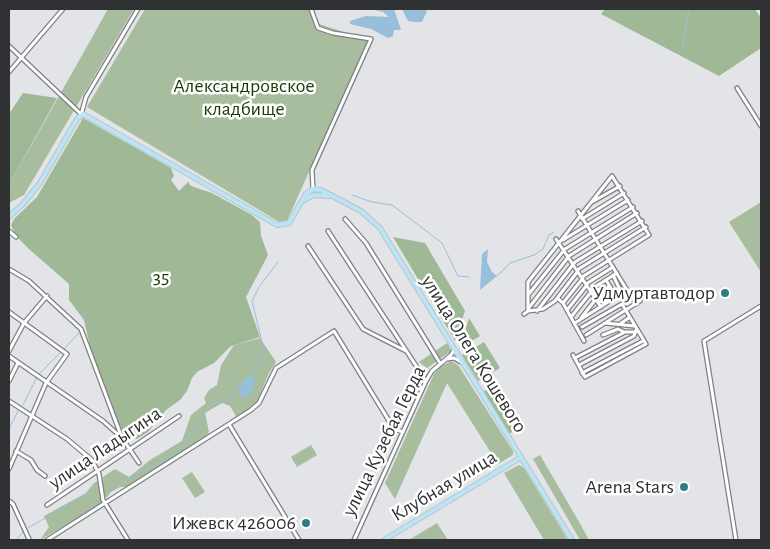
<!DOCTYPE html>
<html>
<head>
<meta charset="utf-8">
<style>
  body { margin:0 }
  #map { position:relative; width:770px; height:549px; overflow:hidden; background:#e3e4e8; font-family:"Alegreya Sans",sans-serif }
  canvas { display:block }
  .frame { position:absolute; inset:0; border:10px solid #303132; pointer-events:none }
</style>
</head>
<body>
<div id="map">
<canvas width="770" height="549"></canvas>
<div class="frame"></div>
</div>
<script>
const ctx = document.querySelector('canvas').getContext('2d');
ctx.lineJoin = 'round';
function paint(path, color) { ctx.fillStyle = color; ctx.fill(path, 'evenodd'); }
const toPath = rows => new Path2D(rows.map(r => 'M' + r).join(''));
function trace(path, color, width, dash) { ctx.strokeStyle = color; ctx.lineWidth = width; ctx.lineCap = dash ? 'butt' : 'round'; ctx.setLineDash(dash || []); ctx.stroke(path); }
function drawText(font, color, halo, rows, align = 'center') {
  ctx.font = font + ' "Alegreya Sans",sans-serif'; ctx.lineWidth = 5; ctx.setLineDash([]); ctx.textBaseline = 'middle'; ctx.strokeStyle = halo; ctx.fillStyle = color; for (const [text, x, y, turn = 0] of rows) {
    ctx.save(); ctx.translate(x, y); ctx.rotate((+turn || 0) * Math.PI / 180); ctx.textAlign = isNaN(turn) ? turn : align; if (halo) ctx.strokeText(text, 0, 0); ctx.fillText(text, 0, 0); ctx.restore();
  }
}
paint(toPath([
  [108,9,134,9,24,195,9,203,9,185],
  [145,9,312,9,313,22,368,40,287,221,281,223,87,107],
  [761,202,761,272,729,222],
  [260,338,276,362,269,373,257,402,237,418,230,406,222,403,205,413,209,432,204,440,132,487,120,487,111,492,106,498,103,489,103,477,115,469,129,477,150,460,182,441,191,415,206,403,204,398,209,390,217,385,221,365,234,345],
  [447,343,451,350,450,352,427,368,419,362],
  [451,361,458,365,513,451,513,455,498,464,447,383,395,499,385,483,434,374,440,367],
  [311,445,317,455,297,467,291,457],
  [540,455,582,527,589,540,580,540,533,459],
  [519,465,524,468,568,540,544,540,504,473],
  [192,472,205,492,195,498,182,478],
  [99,480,102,504,40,540,49,527,44,516,86,493,93,484],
  [437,523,448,540,409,540]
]), '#a7bd9e');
paint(toPath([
  [605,9,755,9,761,18,761,48,719,76,601,14],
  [23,93,57,98,9,185,9,114],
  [83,118,171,168,174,176,171,180,179,191,188,182,191,186,212,193,252,215,260,222,261,236,268,255,246,297,260,337,231,346,214,363,197,372,192,378,187,391,180,400,166,410,148,432,137,439,127,436,120,426,91,351,84,320,69,300,69,284,29,249,16,236,11,225,14,219,37,197],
  [393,237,425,243,465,311,455,341],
  [469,318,480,336,459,349],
  [484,342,500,368,478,381,462,355],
  [496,384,522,426,509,434,483,392]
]), '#9fb895');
paint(toPath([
  [371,9,394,9,401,30,394,30,393,36,388,38,371,29,350,24,350,21,366,16,389,17,383,12],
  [402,9,423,9,427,11,422,22,413,22,408,21],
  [488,249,487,262,492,272,497,276,480,290,482,254],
  [252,373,255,380,251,394,246,397,241,397,237,388]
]), '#98bfda');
trace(toPath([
  [682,48,689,9],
  [352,195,372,202,392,205,442,243,458,276,469,277],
  [497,276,510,263,534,255,543,249,549,235,554,232],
  [83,319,85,309],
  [64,349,79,333],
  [252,373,261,360,263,346,252,301,259,287,278,262],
  [38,375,61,352],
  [23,405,37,377],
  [9,429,18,411],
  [122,478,131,479,169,457,182,446,210,405,234,398],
  [28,528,86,494,92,487],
  [16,540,23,532]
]), '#98bfda', 1);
const minor = toPath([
  [311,9,318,28,333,33,371,39,312,170,313,189],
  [9,46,81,114],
  [9,72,63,9],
  [737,88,761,126],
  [81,115,86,97,138,9],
  [592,202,620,186],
  [345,219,366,243,440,363],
  [582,219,624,193],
  [9,231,16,237],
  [328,231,426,381],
  [556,239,601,307],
  [563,240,628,200],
  [308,246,363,329,406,351],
  [9,269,29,281,81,329,122,438],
  [577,270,646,227],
  [613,275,622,294],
  [606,280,616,297],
  [586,284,613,267],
  [590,290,617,273],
  [631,294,636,304],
  [528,295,565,249,633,207],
  [594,296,610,286],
  [557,298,563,303,584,341],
  [563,303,583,278],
  [598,303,614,293],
  [528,309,569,256,637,213],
  [567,310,587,285],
  [528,311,543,309,555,301,578,271],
  [537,311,575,262,642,221],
  [9,312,67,354,46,383,9,469],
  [524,314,528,311,528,282,612,176,649,235,582,277],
  [571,317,591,292],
  [581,318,596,299],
  [575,323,627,290,578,211],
  [605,323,634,326],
  [620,324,630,317],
  [586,335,640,301],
  [603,335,618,329,624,332],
  [9,351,24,323,47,296],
  [573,355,585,377,646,344,622,304,582,327],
  [9,356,103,421,122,438,139,463],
  [575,358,625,332,636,332],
  [447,359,454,358,461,362],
  [579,365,634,336,636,330],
  [582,373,643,341],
  [9,381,18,363],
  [9,401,67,439,92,460,99,474,103,500,128,540],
  [230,426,299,540],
  [16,451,31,460,37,470,45,476],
  [9,501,13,504,29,539],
  [47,505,179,416],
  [47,540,251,410,259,403,276,368,334,331,394,429,403,432],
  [354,540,426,381,432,371,451,355,454,350],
  [736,540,704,341,761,306]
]);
const major = toPath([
  [303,201,313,195,329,196],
  [9,217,23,204,40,183,77,119,83,114,277,225,289,223,306,194,313,189,321,190,361,211,380,228,572,540],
  [384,540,520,458]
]);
trace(minor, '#7f8084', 5.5);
trace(major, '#c1c1c2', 6);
trace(minor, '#fff', 3);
trace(major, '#b8e5f8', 4);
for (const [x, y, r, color] of [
  [725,293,5,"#327b81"],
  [684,487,5,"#327b81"],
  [306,523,5,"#327b81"]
]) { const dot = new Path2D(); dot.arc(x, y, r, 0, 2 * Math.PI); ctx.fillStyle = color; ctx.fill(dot); trace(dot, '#fff', 2); }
drawText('20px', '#1a3b07', '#fff', [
  ["Александровское",244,86],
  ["кладбище",244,109],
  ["35",161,277]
]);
drawText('20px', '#303132', '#fff', [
  ["Удмуртавтодор",715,293],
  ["Arena Stars",674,487],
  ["Ижевск 426006",296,523]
], 'right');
drawText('20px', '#303132', '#fff', [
  ["улица Олега Кошевого",474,354,58],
  ["улица Кузебая Герда",384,441,-64],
  ["улица Ладыгина",105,448,-34],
  ["Клубная улица",444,486,-31]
]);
</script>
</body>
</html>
